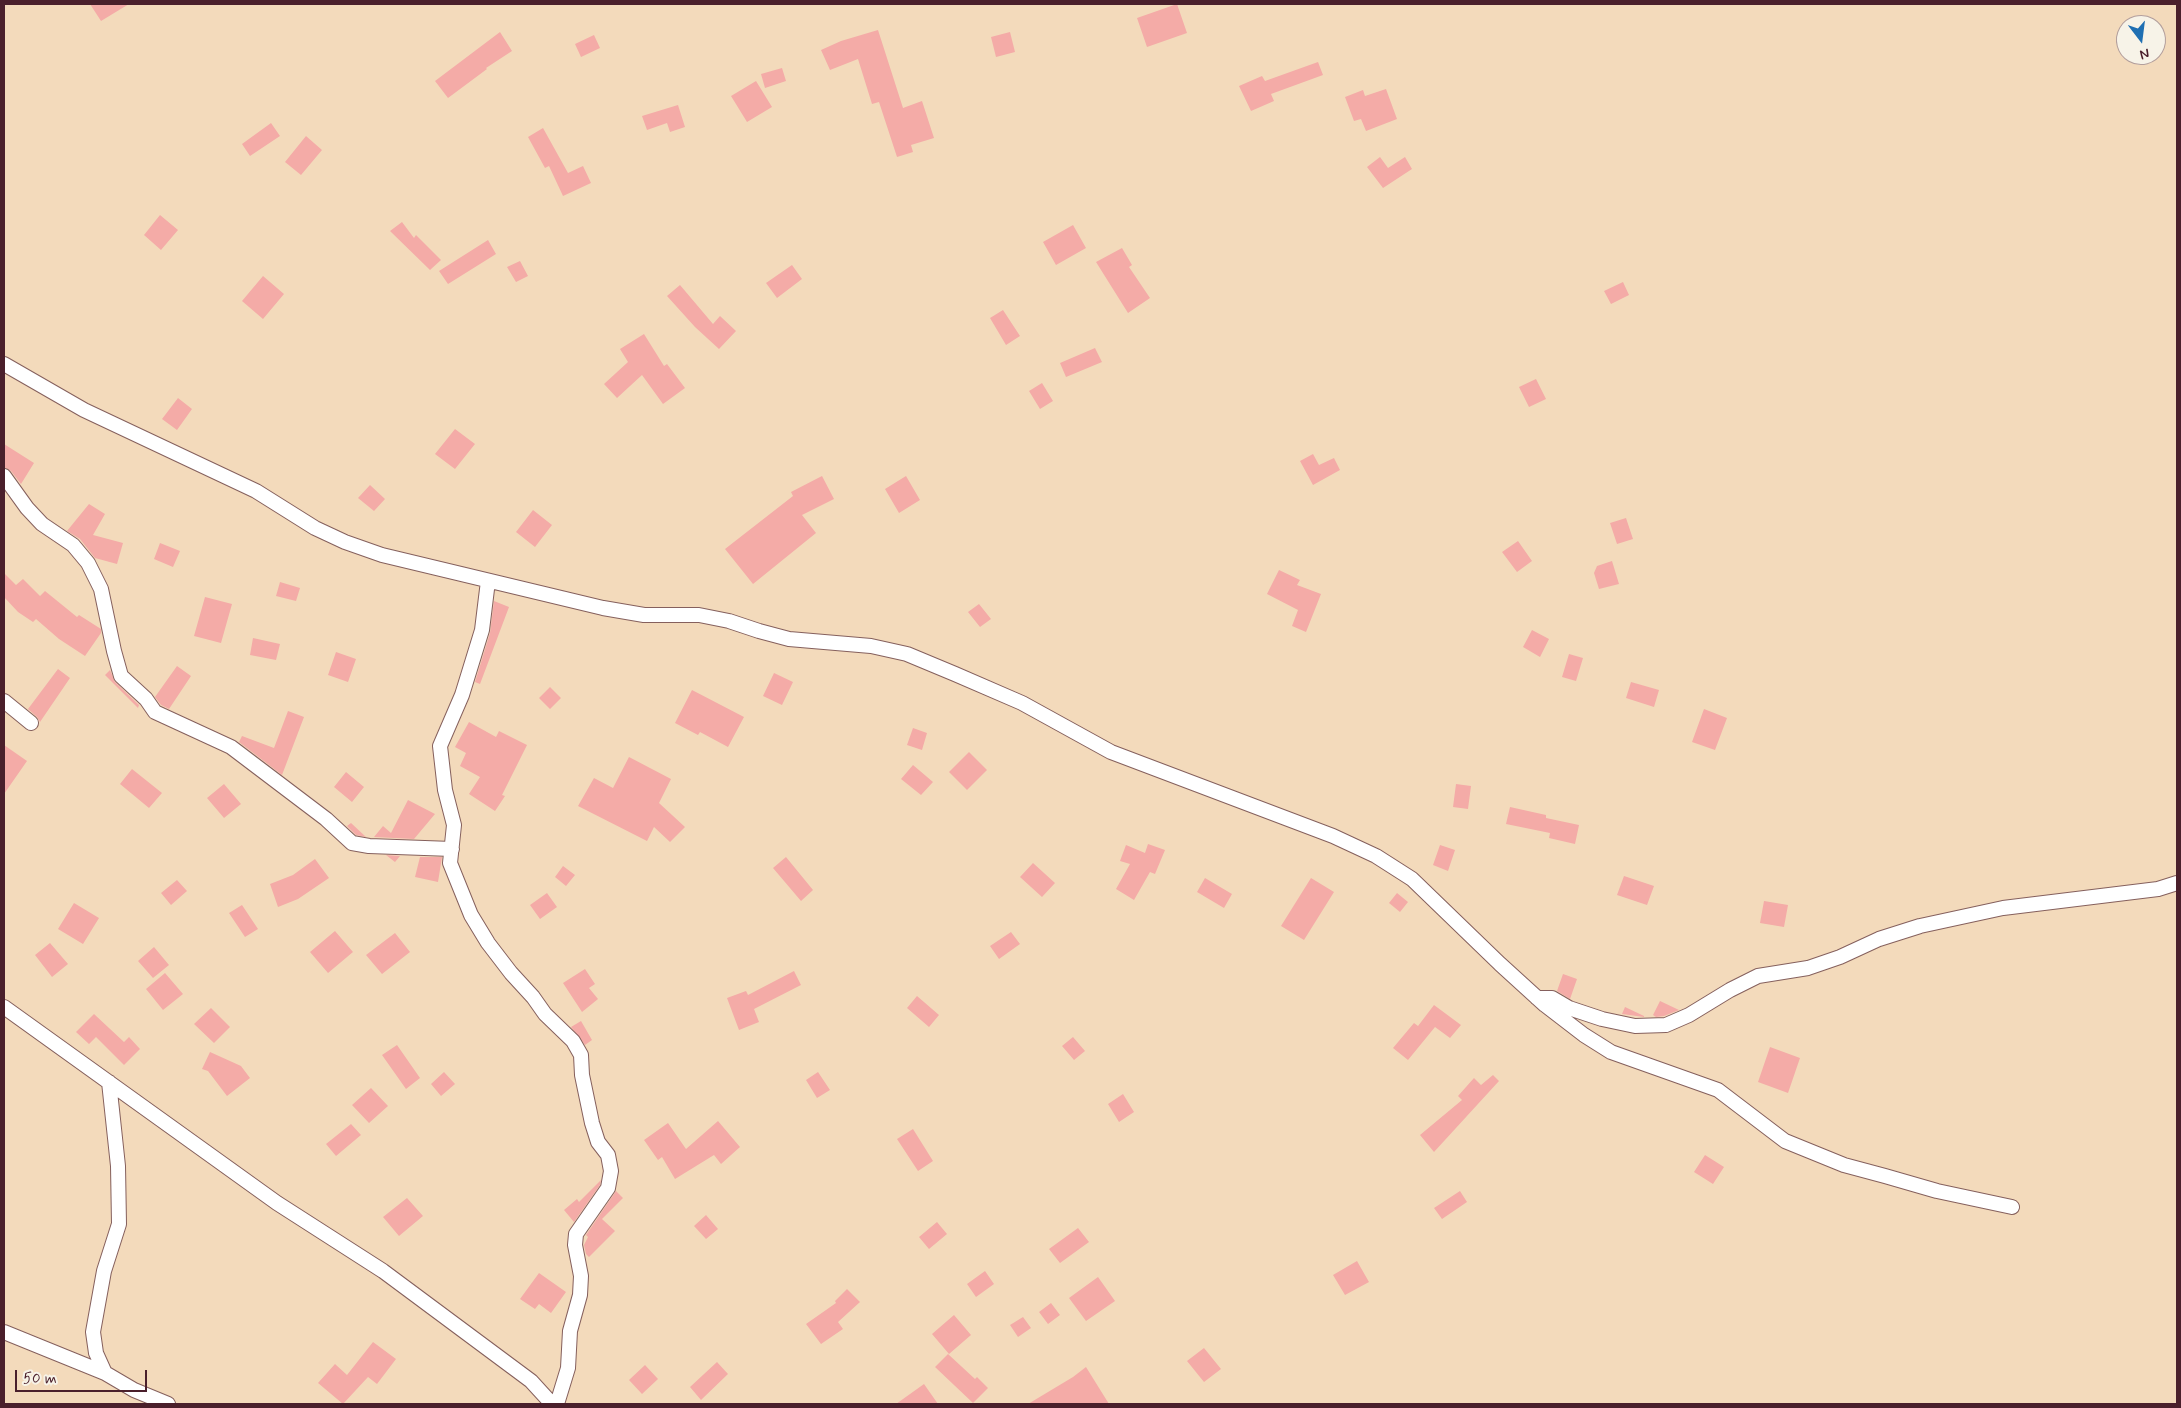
<!DOCTYPE html>
<html>
<head>
<meta charset="utf-8">
<style>
  body { margin:0 }
  #map { position:relative; width:2181px; height:1408px; overflow:hidden; background:#f3dabb; font-family:Mynerve,sans-serif }
  canvas { display:block }
  .frame { position:absolute; inset:0; border:5px solid #4a1f2b; pointer-events:none }
  .north { position:absolute; left:2116px; top:15px; width:50px; height:50px; box-sizing:border-box; background:#f7f3e8; border:1px solid #b29e9c; border-radius:50%; rotate:165deg; font-size:14px; font-weight:700; line-height:20px; text-align:center; color:#4a1f2b }
  .north::after { content:''; display:block; margin:auto; width:18px; height:22px; background:#1f6fb2; clip-path:polygon(50% 0,100% 100%,50% 72%,0 100%) }
  .scale { position:absolute; left:15px; top:1370px; width:132px; height:22px; box-sizing:border-box; border:2px solid #4a1f2b; border-top:0; padding-left:6px; font-size:15px; line-height:18px; white-space:nowrap; color:#4a1f2b; -webkit-text-stroke:4px #f7f3e8; paint-order:stroke }
</style>
</head>
<body>
<div id="map">
<canvas width="2181" height="1408"></canvas>
<div class="frame"></div>
<div class="north">N</div>
<div class="scale">50 m</div>
</div>
<script>
const ctx = document.querySelector('canvas').getContext('2d');
ctx.lineJoin = 'round';
function paint(path, color) { ctx.fillStyle = color; ctx.fill(path, 'evenodd'); }
const toPath = rows => new Path2D(rows.map(r => 'M' + r).join(''));
function trace(path, color, width, dash) { ctx.strokeStyle = color; ctx.lineWidth = width; ctx.lineCap = dash ? 'butt' : 'round'; ctx.setLineDash(dash || []); ctx.stroke(path); }
paint(toPath([
  [90,4,129,4,101,21],
  [1177,4,1187,33,1147,47,1137,18],
  [878,30,903,108,922,101,934,138,911,145,913,152,897,157,879,102,872,104,858,59,830,70,821,50,841,41],
  [500,32,512,51,486,68,487,69,448,98,435,81],
  [1010,32,1015,52,996,57,991,37],
  [594,35,600,48,581,57,575,44],
  [1318,62,1323,75,1271,94,1274,101,1251,111,1239,86,1262,76,1265,81],
  [782,68,786,81,765,88,761,74],
  [756,81,772,107,747,122,731,96],
  [1386,89,1397,119,1366,131,1361,119,1354,121,1345,97,1363,90,1365,96],
  [678,105,685,127,670,132,667,123,647,130,642,116],
  [271,123,280,136,250,156,242,144],
  [543,128,568,173,583,166,591,183,563,196,549,166,545,168,528,137],
  [306,136,322,150,301,175,285,162],
  [1380,157,1388,168,1405,157,1412,169,1383,188,1367,167],
  [160,215,178,230,161,250,144,235],
  [402,222,414,238,416,235,441,260,430,270,390,231],
  [1073,225,1086,248,1056,265,1043,242],
  [488,240,496,254,448,284,439,271],
  [1122,248,1132,265,1129,267,1150,298,1128,313,1096,262],
  [520,261,528,276,516,282,507,267],
  [792,265,802,279,777,298,766,283],
  [263,276,284,294,263,319,242,301],
  [1623,282,1629,295,1611,304,1604,291],
  [680,285,713,324,720,316,736,331,719,349,695,327,667,296],
  [1003,310,1020,336,1006,345,990,318],
  [644,334,664,366,667,364,685,388,663,404,642,375,617,398,604,384,628,362,620,349],
  [1095,348,1102,362,1066,377,1060,363],
  [1536,379,1546,399,1529,407,1519,387],
  [1042,383,1053,401,1040,409,1029,391],
  [178,398,192,409,177,430,162,419],
  [455,429,475,444,455,469,435,454],
  [4,444,34,463,21,484,11,471,4,467],
  [1313,454,1319,465,1334,458,1340,470,1313,485,1300,461],
  [822,476,834,499,802,515,816,533,753,584,725,549,793,496,791,492],
  [906,476,920,500,899,513,885,489],
  [370,485,385,499,374,511,358,498],
  [89,504,105,514,93,535,123,543,117,564,95,558,80,539,67,531],
  [533,510,552,525,535,547,516,532],
  [1626,518,1633,539,1617,544,1610,523],
  [1518,541,1532,561,1517,572,1502,552],
  [160,543,180,551,173,567,154,559],
  [1612,561,1619,584,1599,589,1594,573,1597,566],
  [1279,570,1300,580,1297,585,1321,594,1306,632,1292,626,1298,610,1267,594],
  [4,573,16,585,23,579,40,596,45,591,77,617,79,615,101,629,101,633,85,656,59,639,36,619,33,622,18,612,4,597],
  [280,582,300,588,296,601,276,596],
  [205,597,232,604,221,643,194,636],
  [494,601,509,607,480,684,475,682,490,633],
  [979,604,991,619,980,627,968,612],
  [1532,630,1549,639,1540,657,1523,647],
  [253,638,280,644,276,660,250,655],
  [336,652,356,659,348,682,328,675],
  [1569,654,1583,658,1576,681,1562,677],
  [177,666,191,676,169,709,161,705,155,697],
  [58,669,70,678,40,722,37,717,28,709],
  [110,670,115,682,139,705,138,708,105,675],
  [774,673,793,682,782,705,763,696],
  [1631,682,1659,690,1654,707,1626,698],
  [550,687,561,698,550,709,539,698],
  [692,690,744,717,728,747,700,732,698,735,675,723],
  [1704,709,1727,718,1715,750,1692,742],
  [288,711,304,717,282,775,239,742,242,736,274,748],
  [469,722,496,737,499,731,527,745,502,795,505,796,495,811,469,794,480,777,460,766,466,753,455,747],
  [913,728,927,733,922,750,907,745],
  [4,745,27,761,4,794],
  [969,752,987,770,967,790,949,772],
  [629,757,671,779,659,803,685,827,670,842,654,827,647,841,578,806,594,778,613,788],
  [913,765,933,782,921,795,901,779],
  [132,769,162,793,149,808,120,784],
  [346,772,364,787,352,802,334,787],
  [224,784,241,804,224,818,207,798],
  [1456,784,1471,786,1468,809,1453,807],
  [408,800,435,814,414,839,374,837,383,826,391,833],
  [1510,807,1546,815,1546,818,1579,825,1575,844,1549,838,1550,833,1506,824],
  [351,823,366,837,356,835,347,826],
  [1148,844,1165,850,1155,874,1150,872,1134,900,1116,889,1130,864,1120,861,1126,845,1145,853],
  [1440,845,1455,850,1448,871,1433,865],
  [386,855,400,856,395,862],
  [420,857,442,857,438,882,415,877],
  [786,857,813,890,801,901,773,868],
  [315,859,329,878,298,899,278,907,270,884,293,875],
  [1033,863,1055,883,1042,897,1020,877],
  [563,866,575,875,566,886,555,877],
  [1624,876,1654,886,1647,905,1617,895],
  [1205,878,1232,894,1224,908,1197,892],
  [1311,878,1334,892,1304,940,1281,926],
  [177,880,187,891,171,905,161,893],
  [547,893,557,907,540,919,530,905],
  [1397,893,1408,902,1400,912,1389,903],
  [1764,901,1788,905,1784,927,1760,923],
  [74,903,99,918,83,944,58,929],
  [242,905,258,929,245,937,229,913],
  [335,931,353,952,328,973,310,952],
  [1011,932,1020,944,999,959,990,946],
  [395,933,410,952,382,974,366,955],
  [50,943,68,964,52,977,35,955],
  [154,947,169,965,153,978,138,961],
  [585,969,595,984,589,988,598,999,582,1012,563,983],
  [794,971,801,985,754,1009,759,1022,739,1030,727,998,746,991,748,995],
  [165,973,183,994,163,1010,146,989],
  [1563,974,1577,979,1570,999,1557,991],
  [917,996,939,1015,929,1027,907,1008],
  [1660,1001,1679,1010,1664,1016,1656,1017,1653,1015],
  [1434,1005,1461,1025,1450,1038,1435,1027,1408,1060,1393,1048,1414,1023,1418,1026],
  [1625,1007,1644,1016,1644,1017,1622,1014],
  [211,1008,230,1027,214,1043,194,1024],
  [94,1014,124,1042,129,1037,140,1049,124,1065,96,1037,89,1044,76,1032],
  [581,1021,592,1040,585,1045,571,1027],
  [1073,1037,1085,1051,1074,1060,1062,1046],
  [397,1045,420,1078,406,1089,382,1055],
  [1770,1047,1800,1058,1788,1093,1758,1082],
  [210,1052,241,1066,250,1078,227,1096,208,1071,202,1069],
  [444,1072,455,1084,441,1096,431,1084],
  [818,1072,830,1090,817,1098,806,1080],
  [1493,1075,1499,1081,1434,1152,1420,1135,1462,1100,1458,1096,1474,1078,1481,1085],
  [371,1088,388,1106,369,1123,352,1105],
  [1123,1094,1134,1112,1119,1122,1108,1104],
  [718,1121,740,1147,721,1164,714,1155,675,1179,662,1157,658,1160,644,1140,668,1123,686,1149],
  [351,1124,361,1135,336,1156,326,1144],
  [913,1129,933,1161,918,1171,897,1139],
  [1705,1155,1724,1167,1713,1184,1694,1172],
  [601,1180,600,1185,574,1222,564,1210,577,1199,579,1202],
  [616,1191,623,1198,602,1219,615,1231,589,1257,586,1254,584,1245,588,1237,586,1235],
  [1460,1191,1467,1202,1442,1219,1434,1208],
  [407,1198,423,1216,399,1236,383,1217],
  [706,1215,718,1229,706,1239,694,1226],
  [937,1222,947,1234,929,1249,919,1237],
  [1078,1228,1089,1242,1060,1263,1049,1249],
  [1357,1261,1369,1282,1345,1295,1333,1275],
  [985,1271,994,1284,976,1297,967,1284],
  [539,1273,566,1292,551,1313,539,1304,535,1309,520,1299],
  [1098,1277,1115,1301,1086,1321,1069,1298],
  [847,1289,860,1302,838,1322,843,1329,821,1344,806,1324,836,1303,835,1301],
  [1051,1303,1060,1315,1048,1324,1039,1312],
  [954,1315,971,1335,949,1354,932,1334],
  [1023,1317,1031,1328,1018,1337,1010,1325],
  [373,1342,396,1359,377,1384,368,1377,343,1404,318,1383,335,1364,347,1375],
  [1204,1348,1221,1369,1204,1382,1187,1361],
  [948,1354,975,1379,977,1377,988,1388,973,1403,935,1367],
  [717,1362,728,1374,701,1400,690,1387],
  [645,1365,658,1379,642,1394,629,1380],
  [1086,1367,1109,1404,1028,1404,1073,1377],
  [924,1384,938,1404,896,1404]
]), '#f4aba7');
const minor = toPath([
  [4,364,84,410,256,491,315,528,345,542,382,555,603,608,644,615,699,615,729,621,759,631,789,639,871,646,907,654,955,674,1022,703,1111,752,1333,836,1376,856,1412,879,1500,964,1545,1005,1584,1035,1611,1052,1718,1090,1785,1141,1844,1165,1885,1176,1937,1191,2012,1207],
  [4,476,27,508,42,524,73,545,88,563,101,589,114,651,121,676,146,699,155,712,231,747,326,819,352,843,369,846,452,849],
  [488,581,482,630,462,695,440,746,445,790,454,825,450,863,471,915,488,943,511,973,533,997,545,1014,573,1041,581,1055,582,1075,592,1123,598,1142,608,1155,611,1171,608,1188,576,1234,575,1245,581,1276,580,1295,570,1331,568,1368,557,1404],
  [4,701,31,723],
  [1537,998,1552,998,1569,1008,1602,1019,1635,1026,1666,1025,1689,1015,1730,990,1758,976,1808,968,1840,957,1879,939,1920,926,2003,908,2158,889,2177,883],
  [4,1007,277,1203,383,1271,531,1381,552,1404],
  [4,1332,105,1373,134,1390,168,1404],
  [105,1373,96,1353,93,1332,104,1271,119,1224,118,1166,109,1082]
]);
trace(minor, '#85605d', 16);
trace(minor, '#fff', 14);
</script>
</body>
</html>
